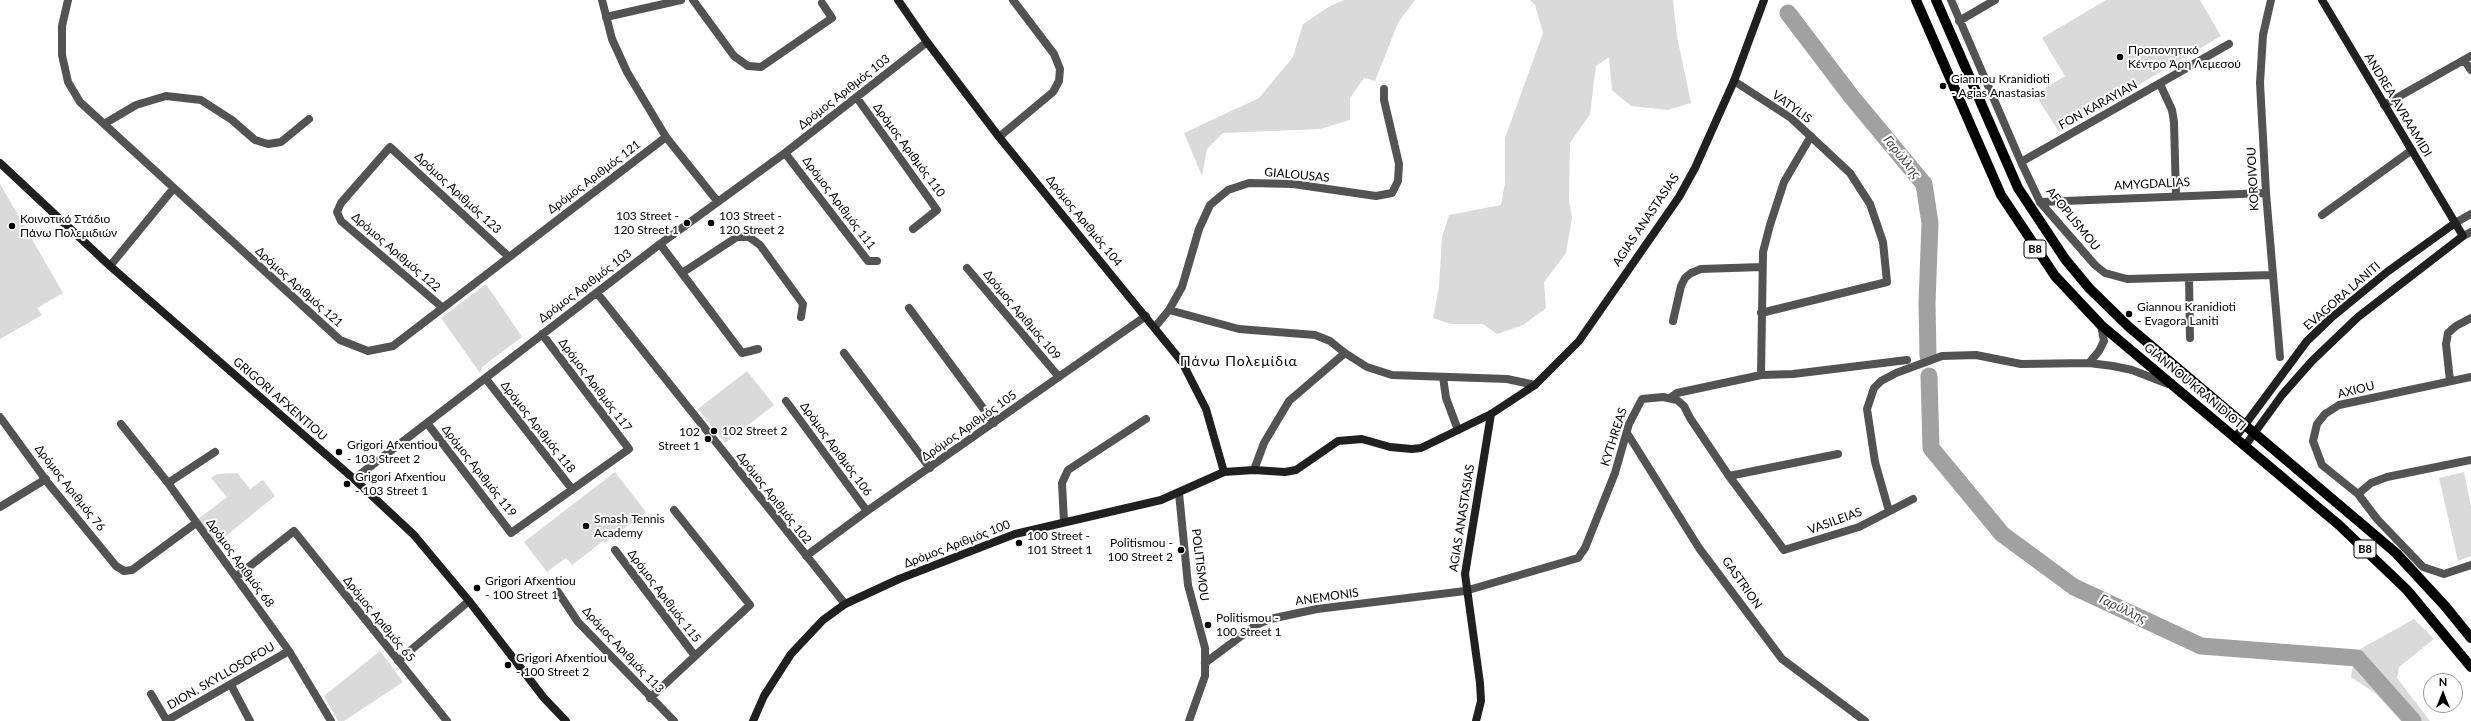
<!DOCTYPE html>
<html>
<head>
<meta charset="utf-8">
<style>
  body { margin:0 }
  #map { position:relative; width:2471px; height:721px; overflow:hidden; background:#fff; font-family:Lato,sans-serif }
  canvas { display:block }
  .north { position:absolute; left:2423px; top:673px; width:40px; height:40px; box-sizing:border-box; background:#fff; border:1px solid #999; border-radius:50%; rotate:0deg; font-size:11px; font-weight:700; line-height:16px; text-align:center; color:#000 }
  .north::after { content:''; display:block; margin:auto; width:14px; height:18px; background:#000; clip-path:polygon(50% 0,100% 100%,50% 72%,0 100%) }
</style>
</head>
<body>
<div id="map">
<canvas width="2471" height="721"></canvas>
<div class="north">N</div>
</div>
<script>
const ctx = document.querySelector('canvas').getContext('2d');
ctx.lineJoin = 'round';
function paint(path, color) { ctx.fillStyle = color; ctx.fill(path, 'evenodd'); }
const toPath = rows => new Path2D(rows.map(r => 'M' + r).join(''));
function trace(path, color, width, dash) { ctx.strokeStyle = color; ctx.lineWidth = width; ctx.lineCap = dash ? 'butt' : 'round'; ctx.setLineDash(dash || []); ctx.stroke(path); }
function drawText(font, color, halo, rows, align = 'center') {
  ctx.font = font + ' Lato,sans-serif'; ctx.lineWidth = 4; ctx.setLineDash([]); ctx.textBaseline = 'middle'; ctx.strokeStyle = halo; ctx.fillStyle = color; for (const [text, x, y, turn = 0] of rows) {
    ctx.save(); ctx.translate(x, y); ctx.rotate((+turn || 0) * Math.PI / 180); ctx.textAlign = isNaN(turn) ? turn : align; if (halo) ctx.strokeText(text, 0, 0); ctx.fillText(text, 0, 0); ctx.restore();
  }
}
paint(toPath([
  [1344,0,1415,0,1398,23,1375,81,1364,78,1350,98,1350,120,1320,129,1223,133,1207,149,1202,176,1184,133,1259,98,1293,57,1303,24,1330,6],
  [1530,0,1673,0,1677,36,1691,103,1668,110,1631,106,1612,90,1609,57,1596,66,1590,114,1570,143,1569,200,1572,218,1566,253,1544,282,1546,308,1523,325,1497,334,1483,324,1451,324,1433,318,1439,286,1442,238,1449,215,1501,205,1505,182,1505,138,1543,33,1535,5],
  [2106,0,2200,0,2221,36,2059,132,2035,94,2065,76,2042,38],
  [0,184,63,293,37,308,42,315,0,339],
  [486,284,522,337,482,367,480,373,441,318],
  [747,371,774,405,725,443,698,409],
  [615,472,646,512,605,543,603,541,572,565,566,558,547,572,524,542],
  [2464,472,2471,507,2471,556,2458,561,2439,478],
  [237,473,250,489,263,480,275,496,216,544,198,519,227,497,211,478,217,474],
  [2414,619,2434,639,2399,667,2397,678,2430,721,2401,721,2375,693,2351,677,2355,652],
  [380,651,403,682,344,721,338,721,324,696]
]), '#dadada');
trace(toPath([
  [1788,13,1851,96,1924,184,1930,223,1927,303,1928,356],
  [1929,376,1931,448,2002,534,2074,587,2201,646,2357,658,2413,721]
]), '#a1a1a1', 17);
trace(toPath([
  [68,0,62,26,62,55,68,82,80,102,340,340,368,351,393,346,666,137],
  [602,0,612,39,627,72,666,137,718,202],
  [693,0,734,56,748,66,761,67,832,18,822,3],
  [1951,0,2021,162,2040,202,2095,265,2105,273,2127,279,2272,275],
  [2271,0,2263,35,2260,83,2266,193,2280,357],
  [606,17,681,0],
  [1959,21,1995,0],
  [2464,60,2471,70],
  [1734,81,1791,118,1850,173,1870,204,1883,242,1887,282,1761,313],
  [2160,84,2172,110,2174,122,2176,195],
  [857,98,937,210,913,229],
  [2384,105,2471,56],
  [104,124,136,105,166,96,201,100,232,120,255,140,268,144,281,142,309,119],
  [999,137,1053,92,1059,81,1060,69,1054,54,1013,0],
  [785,153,868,261,877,261],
  [2021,162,2229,44],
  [2040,202,2266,193],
  [2322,215,2412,150],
  [2455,223,2471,214],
  [2463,236,2471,232],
  [660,244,742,353,758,349],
  [110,266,173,189],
  [967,268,1059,377],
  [682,273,737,237,749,237,760,245,803,304,801,317],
  [2189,278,2190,338],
  [597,293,845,604],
  [443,308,341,221,337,212,341,203,390,147,509,257],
  [909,308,994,423],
  [1169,310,1239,329,1315,335,1330,341,1345,353,1367,367,1392,375,1507,379,1535,385],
  [1673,321,1681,286,1685,278,1691,273,1701,269,1762,267],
  [1155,327,1169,310,1182,287,1199,229,1210,205,1228,190,1249,183,1293,184,1376,196,1392,193,1398,181,1399,164,1384,100,1384,89],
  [844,353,930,468],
  [2089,363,2099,351,2104,341,2101,325],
  [1761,375,1763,252,1770,225,1784,182,1811,136],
  [1443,377,1446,398,1458,430],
  [2471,377,2339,405,2325,414,2317,424,2313,441,2322,465,2358,494,2377,519,2423,567,2444,574,2471,565],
  [486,379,572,489],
  [2450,381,2446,344,2448,333,2456,326,2471,318],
  [1670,398,1677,393,1761,375,1793,374,1907,360],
  [786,401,867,511],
  [0,417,48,483,116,566,124,571,132,570,196,523],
  [427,423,511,533,629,449,542,334],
  [121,424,168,483,289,651,331,721],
  [1627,433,1699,548,1782,659,1865,721],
  [1254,470,1264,443,1289,401,1345,353],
  [1729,476,1838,454],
  [354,479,660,244,785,153,927,42],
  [168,483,215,452],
  [1179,493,1188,585,1205,648,1205,676,1189,721],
  [2358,494,2371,483,2387,477,2471,460],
  [0,507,46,479],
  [1889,511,1875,462,1867,409,1874,388,1881,381,1896,373,1942,356,1976,355,2021,364,2089,363,2113,366,2132,370,2168,384],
  [1064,522,1062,483,1068,470,1146,419],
  [615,550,695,656],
  [806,556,867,511,1146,316],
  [236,577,294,531,447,721],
  [558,592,578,622,674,721],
  [398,661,469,601],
  [1205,663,1256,625,1270,619,1317,609,1465,591,1578,558,1585,548,1615,473,1629,424,1642,399,1663,397,1677,400,1684,406,1690,418,1729,476,1784,550,1859,527,1913,499],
  [231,685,250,721],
  [151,694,167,721],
  [650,698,750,605,674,510],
  [166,721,289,651]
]), '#535353', 8);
trace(toPath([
  [898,0,927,42,999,137,1182,362,1206,409,1224,472],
  [0,163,110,266,354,479,414,535,469,601,544,698,566,721],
  [2235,438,2307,341,2331,318,2387,272,2455,223],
  [2245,446,2282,395,2312,361,2358,317,2463,236,2322,0],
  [753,721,764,696,791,654,823,620,845,604,899,579,1015,534,1161,500,1224,472,1254,470,1285,472,1296,470,1338,441,1362,439,1390,447,1412,449,1421,448,1491,414,1535,385,1579,341,1679,197,1695,168,1734,81,1764,0],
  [1476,721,1481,701,1480,683,1465,574,1491,414]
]), '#202020', 8);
trace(toPath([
  [1916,0,2001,195,2055,276,2101,325,2339,525,2407,590,2471,667],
  [1936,0,2018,188,2065,259,2089,288,2129,327,2396,553,2445,606,2471,638]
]), '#000', 10);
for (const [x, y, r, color] of [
  [2120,57,4,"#000"],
  [1943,86,4,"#000"],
  [687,223,4,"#000"],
  [711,223,4,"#000"],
  [12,226,4,"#000"],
  [2129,314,4,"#000"],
  [714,431,4,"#000"],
  [708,439,4,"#000"],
  [339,452,4,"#000"],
  [347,484,4,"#000"],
  [586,526,4,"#000"],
  [1019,543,4,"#000"],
  [1181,550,4,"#000"],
  [477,588,4,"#000"],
  [1208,625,4,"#000"],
  [508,665,4,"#000"]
]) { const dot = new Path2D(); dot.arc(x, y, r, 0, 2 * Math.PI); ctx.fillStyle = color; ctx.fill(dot); trace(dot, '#fff', 1.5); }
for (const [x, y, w] of [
  [2035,249,22],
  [2365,549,22]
]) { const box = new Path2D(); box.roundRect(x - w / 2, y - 9, w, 18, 3); ctx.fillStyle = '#fff'; ctx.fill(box); trace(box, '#000', 1); }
drawText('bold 11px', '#000', null, [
  ["B8",2035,249],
  ["B8",2365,549]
]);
drawText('12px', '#000', '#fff', [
  ["Προπονητικό",2128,50],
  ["Κέντρο Άρη Λεμεσού",2128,64],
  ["Giannou Kranidioti",1951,79],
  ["- Agias Anastasias",1951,93],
  ["103 Street -",679,216,"right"],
  ["120 Street 1",679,230,"right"],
  ["103 Street -",719,216],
  ["120 Street 2",719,230],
  ["Κοινοτικό Στάδιο",20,219],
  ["Πάνω Πολεμιδιών",20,233],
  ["Giannou Kranidioti",2137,307],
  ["- Evagora Laniti",2137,321],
  ["102 Street 2",722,431],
  ["102",700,432,"right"],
  ["Street 1",700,446,"right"],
  ["Grigori Afxentiou",347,445],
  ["- 103 Street 2",347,459],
  ["Grigori Afxentiou",355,477],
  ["- 103 Street 1",355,491],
  ["Smash Tennis",594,519],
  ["Academy",594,533],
  ["100 Street -",1027,536],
  ["101 Street 1",1027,550],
  ["Politismou -",1173,543,"right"],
  ["100 Street 2",1173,557,"right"],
  ["Grigori Afxentiou",485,581],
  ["- 100 Street 1",485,595],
  ["Politismou -",1216,618],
  ["100 Street 1",1216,632],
  ["Grigori Afxentiou",516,658],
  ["- 100 Street 2",516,672]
], 'left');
drawText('12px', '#000', '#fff', [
  ["Δρόμος Αριθμός 103",844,92,-38],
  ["FON KARAYIAN",2098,105,-29],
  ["ANDREA AVRAAMIDI",2398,105,59],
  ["VATYLIS",1792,107,36],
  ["Δρόμος Αριθμός 110",909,150,54],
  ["GIALOUSAS",1297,175,5],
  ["Δρόμος Αριθμός 121",594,177,-37],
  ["KOROIVOU",2253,179,-93],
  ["AMYGDALIAS",2152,184,-3],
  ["Δρόμος Αριθμός 123",458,193,43],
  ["Δρόμος Αριθμός 111",839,203,53],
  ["AFOPLISMOU",2073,219,51],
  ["AGIAS ANASTASIAS",1646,220,-56],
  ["Δρόμος Αριθμός 104",1084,221,51],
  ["Δρόμος Αριθμός 122",396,252,41],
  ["Δρόμος Αριθμός 103",585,286,-37],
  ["Δρόμος Αριθμός 121",299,287,42],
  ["EVAGORA LANITI",2342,296,-41],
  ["Δρόμος Αριθμός 109",1022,315,50],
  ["Δρόμος Αριθμός 117",595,385,53],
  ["GIANNOU KRANIDIOTI",2195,387,40],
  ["AXIOU",2356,390,-14],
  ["GRIGORI AFXENTIOU",280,399,41],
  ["Δρόμος Αριθμός 105",969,426,-35],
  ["Δρόμος Αριθμός 118",538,427,52],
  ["KYTHREAS",1614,437,-72],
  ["Δρόμος Αριθμός 106",836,449,54],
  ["Δρόμος Αριθμός 119",479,471,52],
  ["Δρόμος Αριθμός 76",70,488,52],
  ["Δρόμος Αριθμός 102",774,498,52],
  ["AGIAS ANASTASIAS",1462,518,-81],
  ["VASILEIAS",1835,521,-20],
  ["Δρόμος Αριθμός 100",957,544,-21],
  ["Δρόμος Αριθμός 68",240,563,54],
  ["POLITISMOU",1200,565,83],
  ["GASTRION",1742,583,55],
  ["Δρόμος Αριθμός 115",664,596,53],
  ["ANEMONIS",1327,597,-8],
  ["Δρόμος Αριθμός 65",379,619,51],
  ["Δρόμος Αριθμός 113",623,650,47],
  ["DION. SKYLLOSOFOU",221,676,-30]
]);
drawText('italic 13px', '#424242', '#fff', [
  ["Γαρύλλης",1902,157,51],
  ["Γαρύλλης",2123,609,25]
]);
ctx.letterSpacing = '1px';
drawText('14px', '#000', '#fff', [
  ["Πάνω Πολεμίδια",1239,361]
]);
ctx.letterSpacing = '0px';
</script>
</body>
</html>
